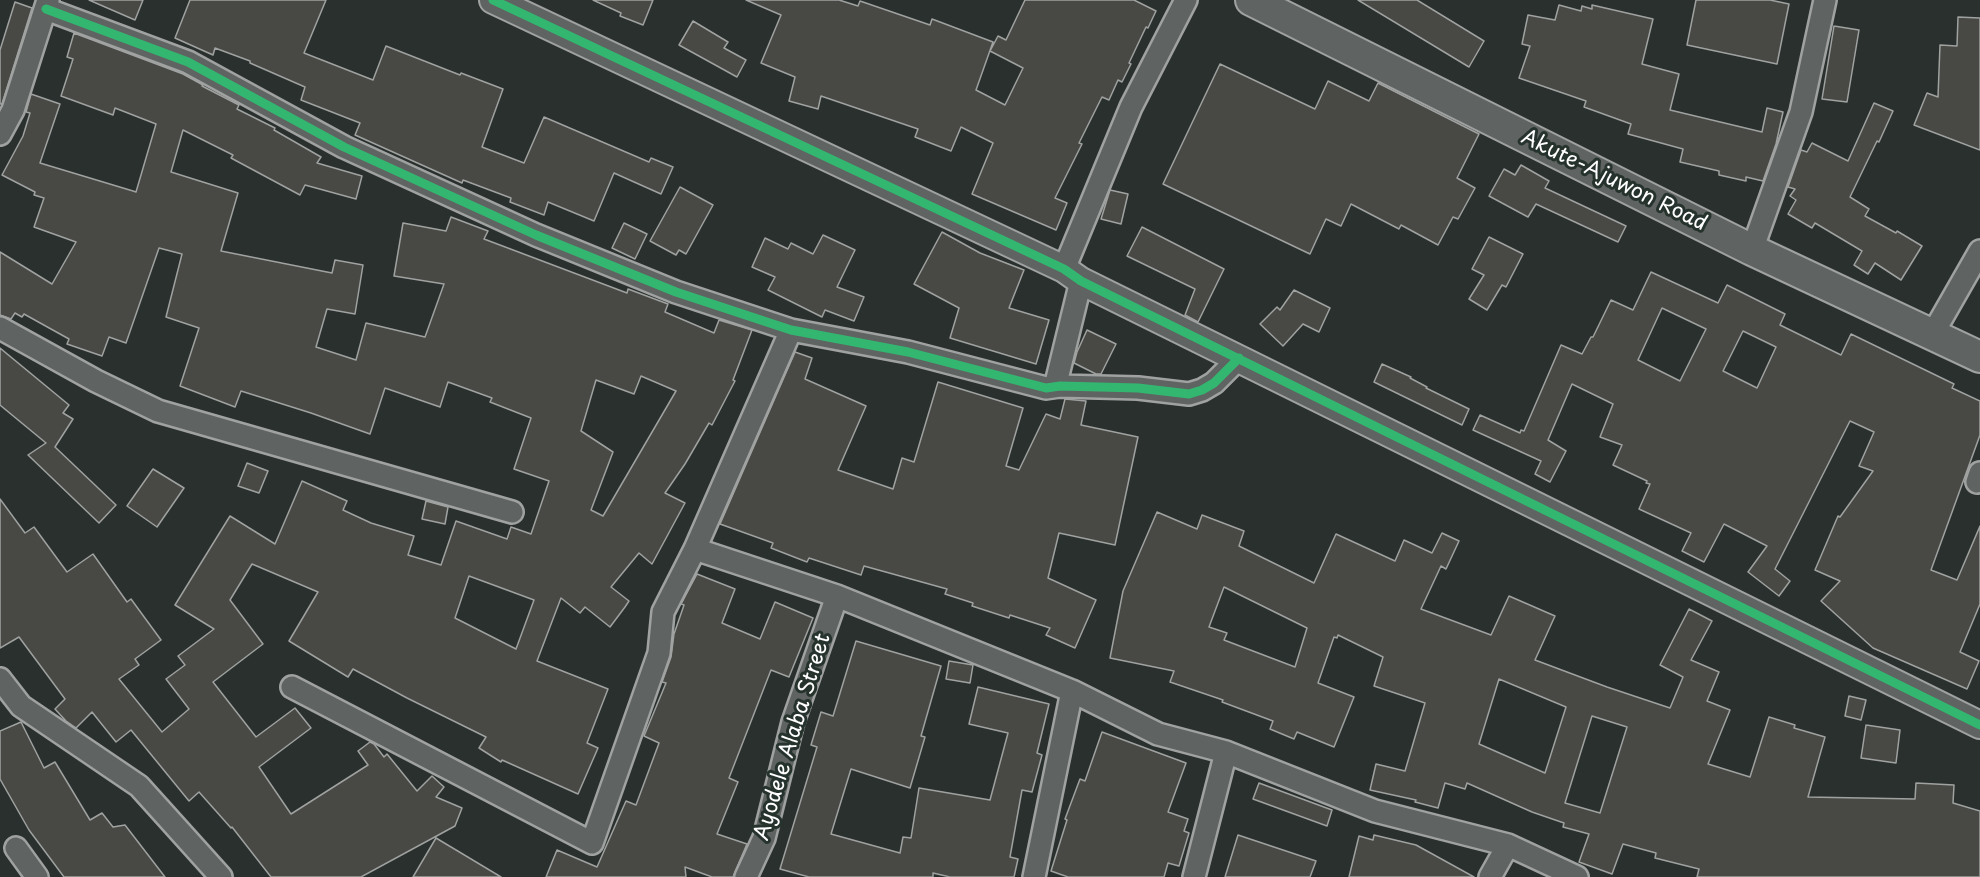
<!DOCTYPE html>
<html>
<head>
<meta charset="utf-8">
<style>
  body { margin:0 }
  canvas { display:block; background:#29302d }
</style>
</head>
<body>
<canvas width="1980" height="877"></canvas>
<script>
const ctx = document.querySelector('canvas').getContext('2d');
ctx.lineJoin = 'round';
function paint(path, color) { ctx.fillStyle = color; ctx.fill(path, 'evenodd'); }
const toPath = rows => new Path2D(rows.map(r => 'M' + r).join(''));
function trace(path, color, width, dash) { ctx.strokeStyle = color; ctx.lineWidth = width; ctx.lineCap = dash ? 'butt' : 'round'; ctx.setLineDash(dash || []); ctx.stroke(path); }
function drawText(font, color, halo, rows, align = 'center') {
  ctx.font = font + ' "Playpen Sans",sans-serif'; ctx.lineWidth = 6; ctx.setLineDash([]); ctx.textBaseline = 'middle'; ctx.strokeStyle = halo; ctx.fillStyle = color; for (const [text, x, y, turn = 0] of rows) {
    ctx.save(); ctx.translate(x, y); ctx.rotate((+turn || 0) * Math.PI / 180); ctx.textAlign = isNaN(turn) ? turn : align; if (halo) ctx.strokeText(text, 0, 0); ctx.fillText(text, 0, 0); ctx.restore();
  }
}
const building = toPath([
  [89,0,143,0,135,20,89,0],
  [190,0,326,0,304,53,373,80,386,46,460,75,461,73,503,89,482,147,524,163,544,117,649,162,651,158,673,167,661,194,614,173,594,221,548,202,544,215,510,202,511,198,463,180,462,183,355,135,360,123,301,100,305,87,250,63,250,61,215,48,213,55,175,38,190,0],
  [593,0,653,0,643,25,620,16,621,13,593,0],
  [746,0,839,0,858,6,860,1,930,25,932,19,993,42,976,90,1005,105,1023,68,990,51,998,36,1006,40,1025,0,1134,0,1156,11,1148,28,1146,27,1129,63,1131,64,1122,82,1118,80,1109,100,1102,97,1079,143,1082,144,1055,198,1067,203,1056,230,972,194,993,143,961,127,951,151,915,137,918,129,821,96,818,109,789,101,795,77,761,63,781,15,746,0],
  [1358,0,1417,0,1484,41,1469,67,1358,0],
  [1696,0,1770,0,1789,4,1777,64,1687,45,1696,0],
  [15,2,32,8,2,104,0,104,0,50,15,2],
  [1559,5,1581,11,1582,6,1592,9,1592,5,1653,19,1642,64,1679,74,1670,110,1762,132,1767,108,1783,112,1776,144,1763,181,1746,177,1746,181,1719,175,1719,171,1680,162,1683,149,1628,134,1631,124,1584,107,1586,101,1519,78,1530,46,1522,44,1528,15,1555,20,1559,5],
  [1958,17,1980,18,1980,150,1914,125,1927,93,1938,97,1940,45,1957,46,1958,17],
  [693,21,728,42,724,48,746,60,737,77,679,45,693,21],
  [1834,26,1859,30,1847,102,1822,99,1834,26],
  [74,33,183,74,203,85,202,86,239,105,237,109,275,128,274,130,321,157,317,163,362,176,356,199,305,185,300,195,231,158,233,155,183,130,171,172,238,193,221,251,332,273,335,260,363,265,355,314,327,309,316,347,356,360,366,323,425,337,444,284,394,276,403,223,446,231,451,217,488,231,484,239,627,293,628,289,668,304,665,312,714,333,719,320,752,330,733,380,735,381,712,425,709,423,685,464,665,493,685,503,652,564,639,553,611,587,629,601,625,607,610,627,585,607,580,613,561,598,537,661,608,689,587,743,598,748,578,794,502,760,501,762,479,748,486,737,407,698,353,669,348,677,289,641,318,592,252,564,230,600,263,644,213,682,256,737,295,708,311,728,259,767,291,814,368,765,358,751,370,742,374,744,384,757,387,754,417,791,432,776,444,787,436,797,462,808,455,826,361,877,271,877,232,827,231,828,199,792,189,801,131,730,116,742,92,712,76,728,66,721,55,709,65,699,19,637,0,648,0,499,25,533,34,527,67,572,93,554,127,602,131,599,161,640,135,659,139,665,119,679,162,732,189,709,166,679,185,665,178,656,214,629,175,605,230,516,275,544,302,481,347,501,343,510,371,523,414,536,408,555,441,565,456,521,507,539,511,527,531,534,549,481,514,469,531,418,490,402,492,398,448,382,440,407,385,388,370,434,311,413,241,391,235,407,180,386,199,328,166,317,182,254,159,248,126,343,109,337,102,356,67,344,69,339,24,314,22,317,15,313,11,319,0,315,0,252,52,284,76,242,34,227,44,198,34,195,35,192,2,175,23,136,30,113,26,112,31,94,60,104,40,163,133,191,136,192,156,124,115,108,113,115,61,96,73,59,67,57,74,33],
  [641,376,676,391,603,516,591,510,613,452,581,431,596,380,634,394,641,376],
  [469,576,534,600,516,649,455,618,469,576],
  [1220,64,1315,109,1328,81,1369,101,1378,83,1479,134,1457,178,1475,188,1458,219,1453,217,1438,245,1401,225,1399,229,1351,204,1341,226,1326,219,1310,254,1163,184,1220,64],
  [1874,103,1893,111,1879,142,1877,141,1850,197,1869,209,1865,216,1896,233,1897,231,1922,246,1901,280,1875,263,1868,274,1854,265,1862,251,1815,223,1812,228,1788,214,1796,200,1790,196,1795,189,1788,187,1801,150,1807,152,1812,143,1848,161,1874,103],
  [1521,165,1549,181,1545,188,1626,226,1618,242,1536,204,1528,217,1489,196,1504,169,1515,175,1521,165],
  [680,187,713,205,686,254,679,250,676,255,650,241,680,187],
  [1110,190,1128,194,1121,224,1101,219,1110,190],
  [624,223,647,234,635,259,612,248,624,223],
  [1142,227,1224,269,1198,322,1185,315,1195,289,1127,256,1142,227],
  [942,232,980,253,1024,270,1009,308,1049,320,1036,364,950,338,959,308,914,284,942,232],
  [823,235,855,250,837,287,864,297,854,321,825,310,822,317,768,290,775,277,752,267,765,238,788,249,791,243,813,254,823,235],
  [1489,237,1523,254,1506,287,1502,285,1487,310,1469,299,1484,275,1472,269,1489,237],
  [1651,272,1718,303,1727,285,1785,314,1780,325,1841,355,1851,334,1954,384,1952,388,1980,401,1980,435,1931,570,1957,580,1980,526,1980,604,1960,652,1979,661,1967,689,1873,648,1821,601,1840,581,1815,570,1838,516,1840,517,1873,471,1859,466,1874,432,1850,421,1775,569,1790,581,1779,596,1748,572,1767,546,1724,524,1704,562,1682,551,1691,533,1639,509,1650,484,1646,483,1647,481,1613,465,1622,445,1600,437,1613,404,1572,384,1548,440,1566,451,1550,482,1535,474,1541,461,1473,430,1480,415,1520,433,1521,430,1524,431,1561,345,1582,354,1591,337,1593,337,1611,300,1633,310,1651,272],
  [1662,308,1706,329,1680,381,1638,360,1662,308],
  [1743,331,1776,347,1757,388,1723,371,1743,331],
  [1294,290,1330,308,1319,332,1303,324,1283,346,1260,324,1277,307,1280,310,1294,290],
  [1087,330,1116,344,1101,374,1096,374,1074,363,1077,352,1087,330],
  [0,348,69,405,63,413,73,419,55,447,116,505,99,523,28,455,46,443,0,405,0,348],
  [795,352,812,358,805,379,866,406,838,470,893,489,902,458,914,462,938,382,1023,408,1006,466,1019,470,1046,414,1060,419,1065,399,1086,401,1081,425,1138,437,1115,545,1059,533,1048,578,1096,600,1075,648,1046,635,1050,628,1010,615,1009,618,972,606,973,603,945,594,947,589,864,566,861,575,809,558,807,562,771,548,773,543,720,524,795,352],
  [1382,364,1411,377,1410,378,1427,387,1426,388,1469,409,1462,425,1374,382,1382,364],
  [247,463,268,471,259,493,238,486,247,463],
  [153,469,184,488,157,527,127,506,153,469],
  [426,501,448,507,445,524,422,519,426,501],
  [1157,512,1197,529,1202,515,1244,531,1239,546,1314,583,1336,534,1395,561,1404,540,1432,553,1442,533,1459,541,1446,569,1441,566,1421,609,1491,635,1509,596,1555,616,1535,660,1607,687,1670,708,1683,677,1660,665,1689,609,1712,621,1691,660,1719,672,1707,701,1730,710,1708,764,1750,777,1769,717,1795,725,1794,728,1825,737,1808,797,1915,799,1916,783,1954,785,1953,803,1980,811,1980,877,1697,877,1699,869,1655,858,1656,853,1623,844,1612,874,1579,862,1589,834,1563,827,1564,823,1532,812,1467,783,1465,789,1445,783,1438,808,1415,802,1416,800,1370,790,1376,764,1405,771,1425,703,1374,686,1383,657,1338,635,1337,638,1334,637,1318,683,1354,697,1334,747,1297,732,1294,739,1270,729,1273,721,1222,702,1223,700,1170,682,1174,671,1110,658,1123,591,1157,512],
  [1224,587,1307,628,1295,667,1224,640,1227,633,1209,627,1224,587],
  [1499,679,1566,707,1545,773,1479,744,1499,679],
  [1592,716,1627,727,1600,813,1565,803,1592,716],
  [697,574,735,589,722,623,760,639,775,602,813,618,789,677,771,670,729,778,738,782,717,834,747,844,733,877,712,877,685,867,686,877,546,877,557,850,597,867,626,801,636,805,659,743,644,736,666,683,662,682,671,657,674,634,684,605,681,604,697,574],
  [856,641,941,666,921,736,925,737,910,788,851,769,831,834,900,853,903,837,911,838,919,788,990,800,1008,733,969,724,978,687,1049,704,1037,753,1042,755,1032,792,1022,790,1010,857,1018,859,1014,877,950,877,933,873,933,877,809,877,780,869,817,747,811,745,821,712,833,716,856,641],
  [949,661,973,665,970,683,946,679,949,661],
  [1849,696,1866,700,1861,720,1845,716,1849,696],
  [21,722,44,768,55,762,90,820,102,813,113,827,125,825,165,877,64,877,29,830,0,779,0,731,21,722],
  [1866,725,1900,730,1896,763,1861,758,1866,725],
  [1102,732,1186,763,1168,812,1188,819,1184,831,1189,833,1179,866,1168,863,1164,877,1068,877,1051,871,1067,820,1065,819,1080,779,1085,781,1102,732],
  [1259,783,1332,810,1327,826,1253,799,1259,783],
  [1238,835,1316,861,1310,877,1225,877,1238,835],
  [1374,835,1416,845,1474,877,1349,877,1359,836,1373,840,1374,835],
  [436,838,501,877,413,877,436,838]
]);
paint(building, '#484945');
trace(building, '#9fa2a0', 1.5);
const minor = toPath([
  [46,9,188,62,344,147,536,235,676,292,791,330,908,352,1046,388,1060,386,1138,388,1189,394,1202,390,1214,383,1239,358],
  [0,134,13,110,48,0],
  [1752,250,1801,112,1825,0],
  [1064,269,1131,107,1186,0],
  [0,328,96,381,158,411,512,512],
  [1932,335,1980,251],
  [1060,386,1057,379,1081,281],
  [1977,482,1980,473],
  [695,549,837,596,1072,691,1158,734,1226,752,1375,811,1508,845,1577,877],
  [0,679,21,706,139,786,221,877],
  [292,687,592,843,659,653,663,612,695,549,791,330],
  [16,848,37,877],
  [746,877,764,838,793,722,837,596],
  [1034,877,1072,691],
  [1194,877,1226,752],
  [1490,877,1508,845]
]);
const tertiary = toPath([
  [493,0,1064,269,1081,281,1980,725]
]);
const secondary = toPath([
  [1251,0,1752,250,1980,357]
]);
trace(minor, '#9fa2a0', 26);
trace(tertiary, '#9fa2a0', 30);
trace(secondary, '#9fa2a0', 34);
trace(minor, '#5f6362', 21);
trace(tertiary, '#5f6362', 26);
trace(secondary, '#5f6362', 30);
trace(toPath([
  [493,0,1064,269,1081,281,1980,725],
  [46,9,188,62,344,147,536,235,676,292,791,330,908,352,1046,388,1060,386,1138,388,1189,394,1202,390,1214,383,1239,358]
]), '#33b770', 9);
drawText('21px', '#fff', '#26332d', [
  ["Akute-Ajuwon Road",1614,181,26],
  ["Ayodele Alaba Street",793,737,-73]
]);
</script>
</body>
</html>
